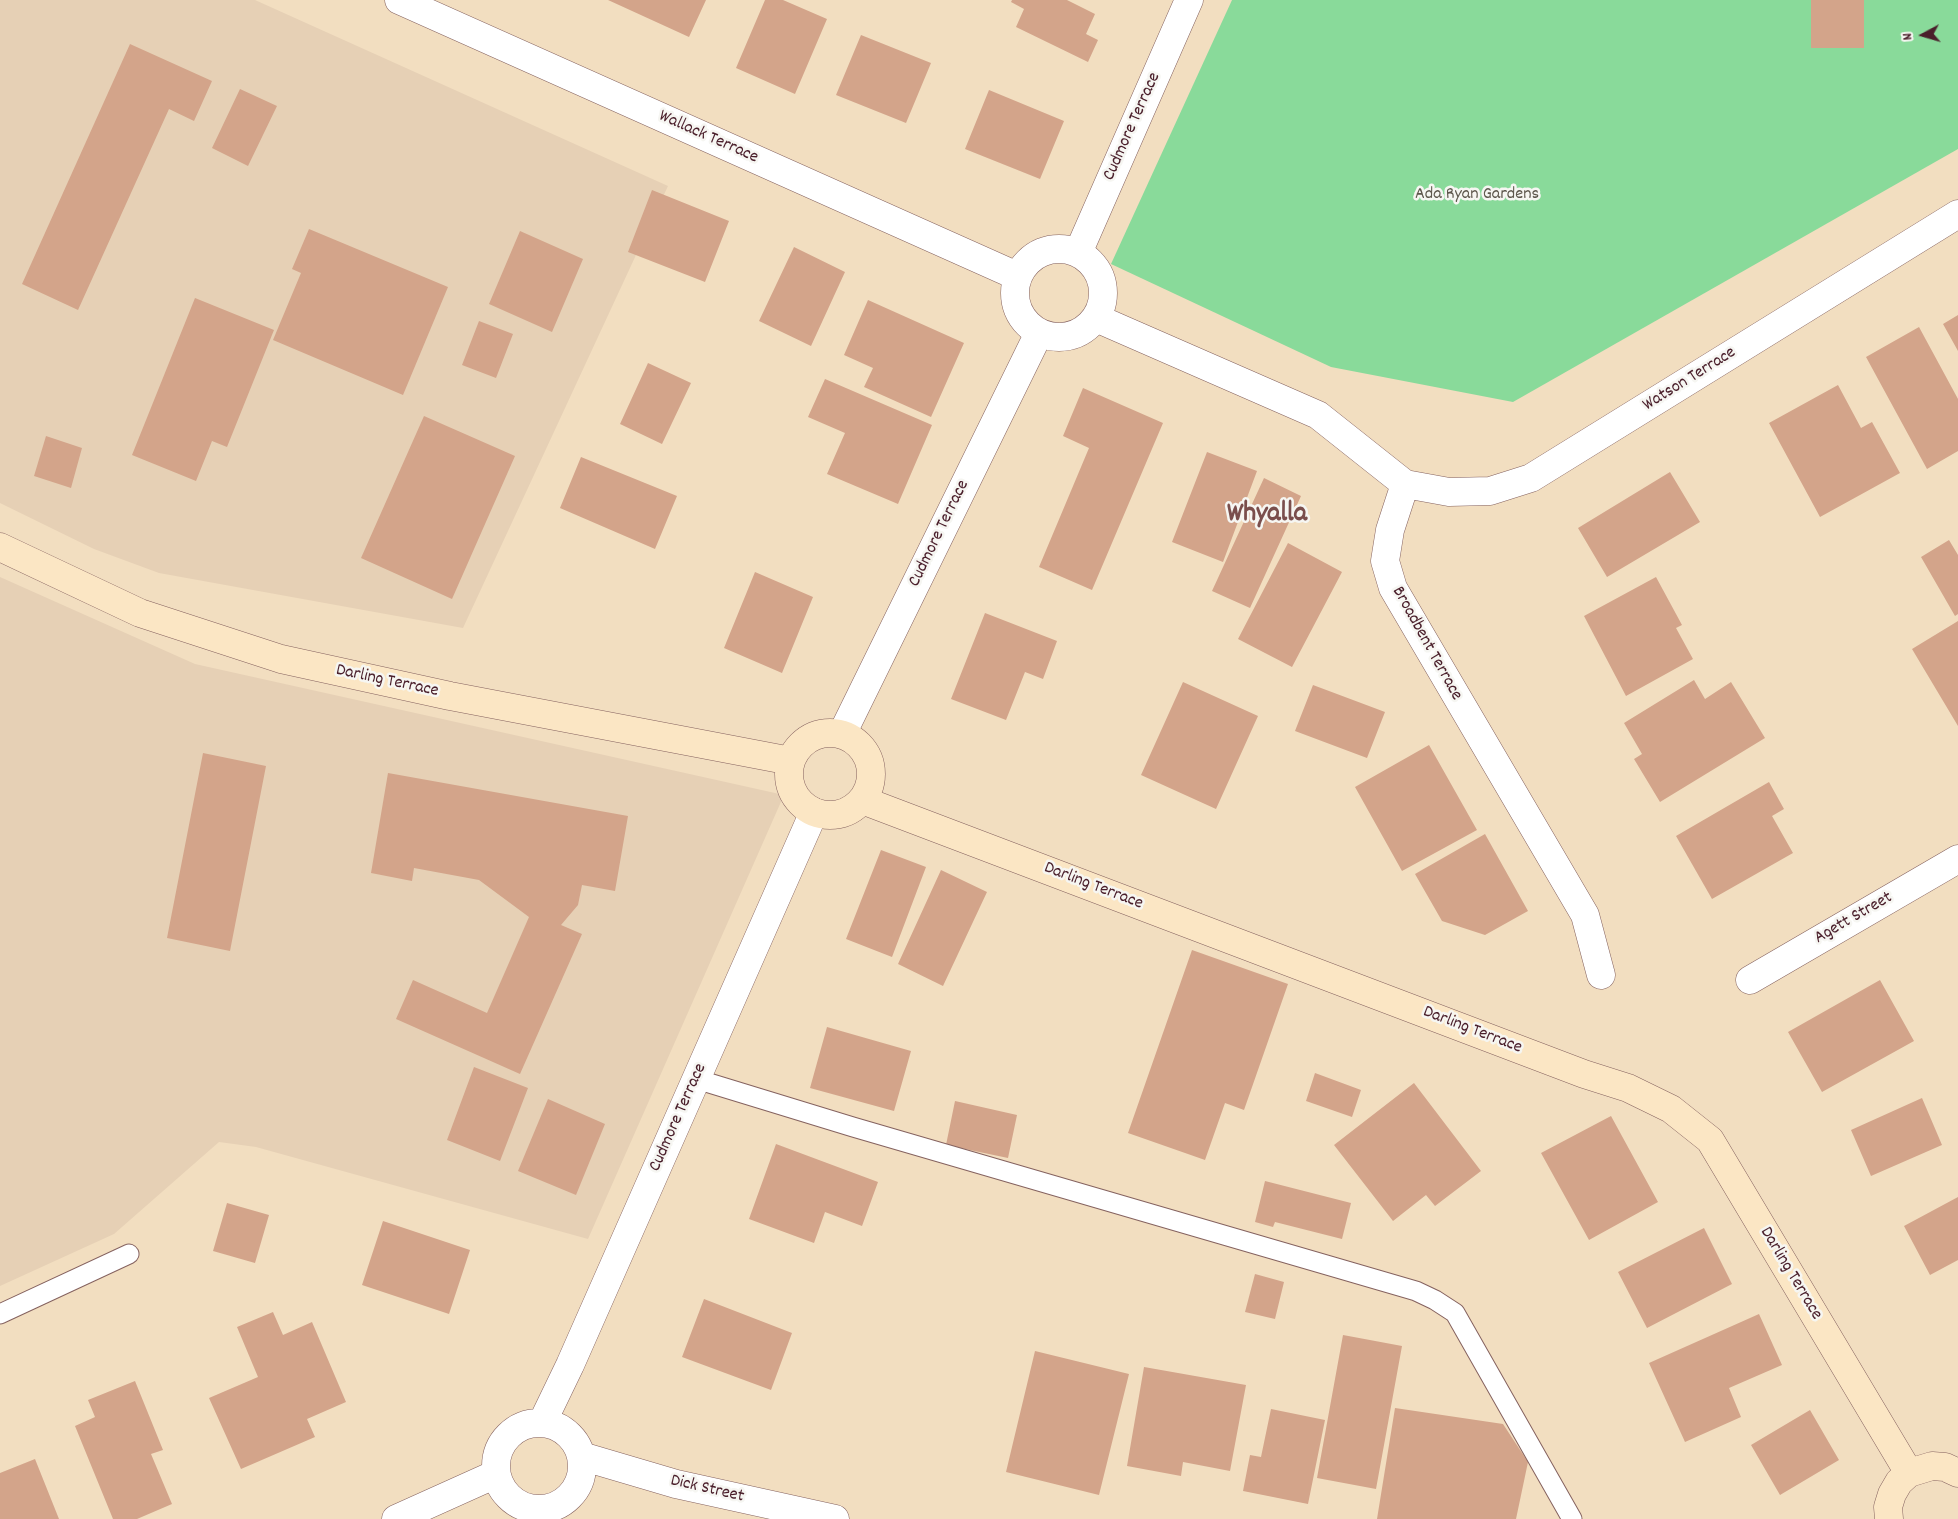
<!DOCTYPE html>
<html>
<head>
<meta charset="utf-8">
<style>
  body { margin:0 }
  #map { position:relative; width:1958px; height:1519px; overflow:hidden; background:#f2dec0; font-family:Dekko,sans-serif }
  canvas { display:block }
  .north { position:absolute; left:1898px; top:10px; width:50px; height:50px; -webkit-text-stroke:4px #f6f6f2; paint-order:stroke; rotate:264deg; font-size:14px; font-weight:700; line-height:20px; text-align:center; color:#4a1f2b }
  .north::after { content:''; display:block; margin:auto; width:18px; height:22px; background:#4a1f2b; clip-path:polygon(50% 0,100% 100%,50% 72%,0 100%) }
</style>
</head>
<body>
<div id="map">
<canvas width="1958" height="1519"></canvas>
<div class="north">N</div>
</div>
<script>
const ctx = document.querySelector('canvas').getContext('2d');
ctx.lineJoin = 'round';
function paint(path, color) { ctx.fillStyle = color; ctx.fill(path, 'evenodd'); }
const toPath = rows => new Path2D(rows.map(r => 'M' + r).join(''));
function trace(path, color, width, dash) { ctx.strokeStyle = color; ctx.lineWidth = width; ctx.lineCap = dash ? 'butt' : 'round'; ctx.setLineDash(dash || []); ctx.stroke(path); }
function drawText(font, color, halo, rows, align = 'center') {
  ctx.font = font + ' Dekko,sans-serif'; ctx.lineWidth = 5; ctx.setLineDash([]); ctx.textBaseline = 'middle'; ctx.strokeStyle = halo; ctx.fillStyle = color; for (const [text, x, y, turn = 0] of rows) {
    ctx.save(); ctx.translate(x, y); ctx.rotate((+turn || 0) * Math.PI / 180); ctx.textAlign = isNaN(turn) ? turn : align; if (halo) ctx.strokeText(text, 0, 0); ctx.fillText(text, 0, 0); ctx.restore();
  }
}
paint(toPath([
  [0,0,255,0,668,186,463,628,159,573,94,549,0,503],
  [0,577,195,664,784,795,588,1239,256,1147,219,1142,114,1234,0,1286]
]), '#e6d0b5');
paint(toPath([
  [1232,0,1958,0,1958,149,1513,402,1331,367,1111,264]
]), '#89da9a');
paint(toPath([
  [608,0,706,0,689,37],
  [765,0,783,0,827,19,795,94,736,68],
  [1012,0,1067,0,1095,14,1086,34,1098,40,1088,62,1016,27,1024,9,1011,2],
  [1811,0,1864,0,1864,48,1811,48],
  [861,35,931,63,906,123,836,95],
  [130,44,212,81,194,121,169,109,78,310,22,284],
  [240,89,277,106,248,166,212,148],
  [989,90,1064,121,1040,179,965,149],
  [652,190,729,221,705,282,628,252],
  [309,229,448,287,403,395,273,340,301,273,292,269],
  [520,231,583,259,552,332,489,304],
  [794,247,845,272,811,346,759,321],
  [195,298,274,330,227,447,212,441,196,481,132,455],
  [868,300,964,343,931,417,864,387,873,368,844,355],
  [1958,315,1958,351,1943,324],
  [479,321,513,334,496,378,462,365],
  [1919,327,1958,399,1958,451,1927,469,1866,357],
  [648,363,691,383,662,444,620,424],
  [825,379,932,425,898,504,827,474,845,433,808,417],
  [1838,385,1861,428,1872,422,1900,473,1820,517,1769,423],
  [1083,388,1163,423,1092,590,1039,567,1089,448,1063,436],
  [424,416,515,456,452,599,361,558],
  [46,436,82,448,71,488,34,476],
  [1207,452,1257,471,1223,562,1172,542],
  [581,457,677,496,655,549,560,508],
  [1670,472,1700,522,1607,577,1578,528],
  [1264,478,1301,496,1250,608,1212,591],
  [1949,540,1958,555,1958,614,1955,616,1921,557],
  [1288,543,1342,572,1292,667,1238,639],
  [755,572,813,597,782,673,724,648],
  [1656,577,1682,625,1676,628,1693,659,1626,696,1584,616],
  [985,613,1057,641,1043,679,1025,672,1006,720,951,699],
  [1958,621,1958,726,1912,649],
  [1694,680,1705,699,1731,682,1765,738,1660,802,1634,759,1642,754,1624,723],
  [1183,682,1258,716,1216,809,1141,775],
  [1313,685,1385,712,1367,758,1295,731],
  [1429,745,1477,830,1402,871,1355,787],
  [203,753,266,766,230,951,167,938],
  [388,773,628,816,615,891,582,885,578,905,561,925,582,934,520,1074,396,1019,413,980,487,1013,529,917,479,880,414,868,412,881,371,873],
  [1769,782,1784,809,1772,816,1793,853,1712,899,1676,836],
  [1485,834,1528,911,1485,935,1442,921,1415,874],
  [881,850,926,867,892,957,846,939],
  [941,870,987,892,943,986,898,964],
  [1192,950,1288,984,1244,1110,1225,1103,1205,1160,1128,1133],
  [1880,980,1914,1041,1822,1092,1788,1032],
  [827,1027,911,1051,894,1111,810,1088],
  [474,1067,528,1088,500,1161,447,1140],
  [1315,1073,1361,1090,1352,1117,1306,1101],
  [1414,1083,1481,1171,1435,1206,1426,1195,1393,1221,1334,1145],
  [1922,1098,1942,1145,1871,1176,1851,1130],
  [548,1099,605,1124,576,1195,518,1171],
  [955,1101,1017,1115,1008,1158,946,1145],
  [1611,1116,1658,1202,1589,1240,1541,1153],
  [776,1144,878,1182,862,1226,825,1212,814,1243,749,1219],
  [1265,1181,1351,1203,1342,1239,1275,1222,1273,1227,1255,1222],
  [1958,1197,1958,1260,1930,1275,1904,1226],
  [227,1203,269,1215,255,1263,213,1251],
  [383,1221,470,1250,449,1314,362,1285],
  [1704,1228,1732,1284,1647,1328,1618,1272],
  [1255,1274,1284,1282,1275,1319,1245,1312],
  [704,1299,792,1333,771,1390,682,1357],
  [273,1312,283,1335,312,1322,346,1402,307,1419,315,1437,241,1469,209,1398,258,1377,237,1327],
  [1759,1314,1782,1365,1729,1388,1741,1417,1685,1442,1649,1363],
  [1343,1335,1402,1346,1376,1489,1317,1478],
  [1035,1351,1129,1374,1099,1495,1006,1472],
  [1144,1367,1246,1385,1230,1471,1183,1462,1181,1476,1127,1466],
  [135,1381,163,1450,151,1454,172,1504,137,1519,113,1519,75,1426,95,1417,88,1400],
  [1395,1408,1503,1424,1528,1462,1516,1519,1377,1519],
  [1271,1409,1325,1420,1308,1504,1243,1491,1250,1455,1261,1457],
  [1810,1410,1839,1460,1780,1495,1751,1445],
  [35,1459,59,1519,0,1519,0,1473]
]), '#d3a48a');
const service = toPath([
  [696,1079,853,1127,1416,1291,1435,1300,1455,1313,1572,1519],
  [0,1314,129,1254]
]);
const minor = toPath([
  [399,0,1017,276],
  '1015 293a44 44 0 1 1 88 0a44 44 0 1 1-88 0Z',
  [1078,253,1189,0],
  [1096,318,1318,415,1405,484,1449,492,1490,491,1531,478,1958,214],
  [1405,484,1390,530,1385,561,1393,588,1585,915,1601,975],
  [842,734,1039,333],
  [1750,980,1958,859],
  [542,1423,570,1365,814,812],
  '496 1466a43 43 0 1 1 86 0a43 43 0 1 1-86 0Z',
  [581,1456,676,1484,835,1519],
  [396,1519,496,1474]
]);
const secondary = toPath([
  [0,547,140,613,281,659,450,696,791,761],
  '789 774a41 41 0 1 1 82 0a41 41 0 1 1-82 0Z',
  [862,800,1584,1074,1628,1088,1671,1109,1710,1140,1909,1473],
  [1889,1519,1888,1507,1892,1494,1899,1482,1909,1473,1932,1466,1945,1467,1958,1473]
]);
trace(service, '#85625f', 21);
trace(minor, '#85625f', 29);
trace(secondary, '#85625f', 29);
trace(service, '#fff', 19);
trace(minor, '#fff', 28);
trace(secondary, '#fbe6c4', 28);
drawText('18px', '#4a1f2b', '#f6f6f2', [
  ["Cudmore Terrace",1133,127,-66],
  ["Wallack Terrace",708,138,24],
  ["Watson Terrace",1690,380,-32],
  ["Cudmore Terrace",940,534,-64],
  ["Broadbent Terrace",1426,644,61],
  ["Darling Terrace",387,682,12],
  ["Darling Terrace",1093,887,21],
  ["Agett Street",1854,919,-30],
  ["Darling Terrace",1472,1031,21],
  ["Cudmore Terrace",679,1118,-66],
  ["Darling Terrace",1790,1274,59],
  ["Dick Street",707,1490,13]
]);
drawText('18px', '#5d574c', '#f6f6f2', [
  ["Ada Ryan Gardens",1477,196]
]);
drawText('bold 28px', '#7a4e4c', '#f6f6f2', [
  ["Whyalla",1267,516]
]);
</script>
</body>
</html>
